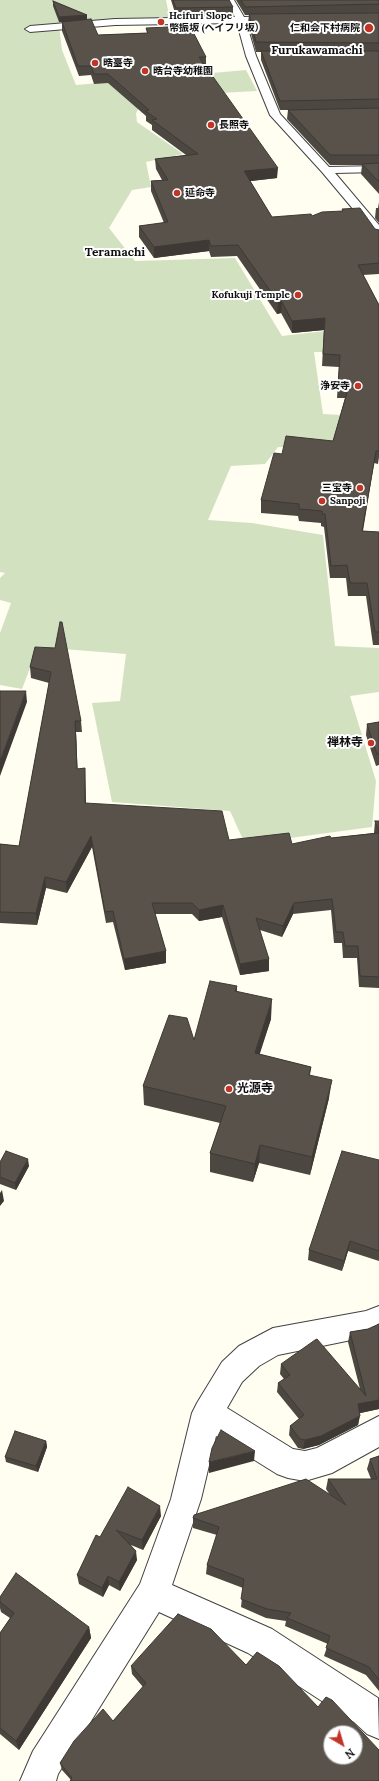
<!DOCTYPE html>
<html>
<head>
<meta charset="utf-8">
<style>
  body { margin:0 }
  #map { position:relative; width:379px; height:1781px; overflow:hidden; background:#fffef1; font-family:Lora,serif }
  canvas { display:block }
  .north { position:absolute; left:323px; top:1725px; width:40px; height:40px; box-sizing:border-box; background:#fff; border:1px solid #9f9f9f; border-radius:50%; rotate:142deg; font-size:11px; font-weight:700; line-height:16px; text-align:center; color:#0f0f0f }
  .north::after { content:''; display:block; margin:auto; width:14px; height:18px; background:#c03526; clip-path:polygon(50% 0,100% 100%,50% 72%,0 100%) }
</style>
</head>
<body>
<div id="map">
<canvas width="379" height="1781"></canvas>
<div class="north">N</div>
</div>
<script>
const ctx = document.querySelector('canvas').getContext('2d');
ctx.lineJoin = 'round';
function paint(path, color) { ctx.fillStyle = color; ctx.fill(path, 'evenodd'); }
const toPath = rows => new Path2D(rows.map(r => 'M' + r).join(''));
function trace(path, color, width, dash) { ctx.strokeStyle = color; ctx.lineWidth = width; ctx.lineCap = dash ? 'butt' : 'round'; ctx.setLineDash(dash || []); ctx.stroke(path); }
function drawText(font, color, halo, rows, align = 'center') {
  ctx.font = font + ' Lora,"Noto Sans JP",serif'; ctx.lineWidth = 4; ctx.setLineDash([]); ctx.textBaseline = 'middle'; ctx.strokeStyle = halo; ctx.fillStyle = color; for (const [text, x, y, turn = 0] of rows) {
    ctx.save(); ctx.translate(x, y); ctx.rotate((+turn || 0) * Math.PI / 180); ctx.textAlign = isNaN(turn) ? turn : align; if (halo) ctx.strokeText(text, 0, 0); ctx.fillText(text, 0, 0); ctx.restore();
  }
}
paint(toPath([
  [0,0,166,0,170,20,59,26,62,50,76,85,246,70,257,91,146,97,136,113,137,122,183,154,146,162,151,187,132,190,109,228,135,261,235,258,282,336,342,329,351,352,314,352,323,414,379,417,350,450,278,447,265,464,231,466,208,520,252,523,323,535,335,646,379,648,379,692,350,696,376,781,372,827,245,844,230,811,112,802,92,703,120,701,126,654,38,647,22,689,0,685,0,633,11,603,0,600,0,578,5,573,0,572]
]), '#d2e2c1');
const street = toPath([
  [226,0,234,0,244,17,278,16,283,19,278,22,246,22,256,56,280,114,329,167,379,166,379,172,335,173,379,225,379,240,375,239,369,228,322,172,270,115,246,56,237,23,115,25,30,32,25,29,30,26,115,19,235,17,226,0],
  [379,1306,379,1332,366,1337,278,1355,259,1366,242,1382,227,1408,293,1449,305,1451,317,1448,379,1416,379,1447,332,1473,305,1481,288,1478,277,1474,216,1436,201,1499,172,1585,272,1629,378,1698,379,1739,367,1734,354,1722,248,1653,159,1612,58,1774,56,1781,20,1781,33,1751,140,1584,171,1499,192,1413,197,1403,222,1362,239,1346,273,1328,366,1311,379,1306]
]);
trace(street, '#424242', 2);
paint(street, '#fff');
paint(toPath([
  [171,0,229,0,233,7,233,16,176,16],
  [236,0,379,0,379,194,361,174,362,165,330,165,287,119,288,110,280,110,261,60,261,52,256,52,248,23,249,15,245,15],
  [53,1,87,15,87,20,98,35,147,33,146,28,206,57,206,66,205,66,277,178,250,181,272,217,312,216,342,211,342,209,375,229,379,230,379,274,363,275,379,305,379,457,378,464,374,463,363,531,379,532,379,645,373,645,366,596,348,596,346,578,330,578,324,527,321,526,321,523,299,521,298,516,261,513,261,500,282,454,333,441,345,398,337,398,339,367,322,366,324,330,292,333,281,313,277,314,237,256,211,257,209,251,154,258,139,237,139,226,164,223,151,191,151,181,162,180,156,169,155,159,186,155,152,130,152,125,146,121,146,116,108,83,94,84,91,75,79,76,62,31,62,22,59,22,53,6],
  [379,202,379,223,375,218,376,208,378,208],
  [35,647,81,721,82,732,76,732,77,769,85,768,86,803,229,840,292,844,331,838,374,833,375,821,379,821,379,988,359,987,357,958,343,958,342,943,334,943,331,910,293,914,282,937,260,930,269,971,240,975,222,917,199,921,192,914,155,914,166,951,166,963,125,970,113,922,106,923,92,847,67,893,46,888,37,925,0,923,0,844,19,846,49,683,31,678,30,667],
  [379,722,379,765,376,766,366,735,367,724],
  [237,986,237,992,271,1019,259,1054,311,1067,310,1075,329,1098,310,1175,259,1163,253,1182,210,1172,210,1153,220,1123,144,1105,143,1086,194,1040],
  [379,1160,379,1261,348,1251,342,1271,308,1260,309,1250],
  [0,1162,29,1166,16,1190,0,1184],
  [379,1324,379,1409,360,1413,358,1425,319,1445,303,1449,298,1448,289,1435,290,1426,299,1419,277,1392,278,1383,284,1379,280,1374,281,1364,360,1389,348,1342,350,1332,368,1329],
  [46,1441,47,1447,38,1472,6,1462,5,1457],
  [379,1456,379,1691,366,1675,324,1656,328,1644,285,1626,286,1621,266,1618,241,1607,243,1588,206,1574,207,1565,217,1535,193,1528,193,1518,330,1495,326,1489,328,1479,371,1479,367,1469,370,1459],
  [161,1516,143,1550,131,1545,137,1560,120,1591,109,1585,103,1597,79,1584,77,1575,100,1537],
  [0,1597,89,1627,91,1638,19,1750,0,1734,0,1633,10,1618,1,1612,0,1608],
  [246,1665,318,1707,379,1750,71,1780,62,1770,60,1763,113,1721,143,1687,132,1674,131,1666]
]), '#4c4740');
paint(toPath([
  [87,15,87,20,59,22,59,17],
  [278,168,277,178,243,182,244,171],
  [209,240,209,251,154,258,154,247],
  [278,302,282,302,281,313,277,314],
  [325,318,324,330,292,333,292,321],
  [376,451,374,463,360,544,362,531],
  [26,691,27,702,0,776,0,761],
  [75,721,76,732,78,780,77,769],
  [85,768,85,780,86,814,85,803],
  [91,836,92,847,67,893,66,882],
  [45,877,46,888,37,925,36,913],
  [294,903,293,914,282,937,283,926],
  [223,905,222,917,199,921,199,910],
  [166,951,166,963,125,970,124,959],
  [269,959,269,971,240,975,240,964],
  [272,999,271,1019,254,1072,255,1053],
  [332,1080,329,1098,310,1175,312,1157],
  [260,1145,259,1163,253,1182,255,1164],
  [28,1159,29,1166,16,1190,15,1183],
  [2,1190,4,1201,0,1206,0,1193],
  [350,1241,348,1251,342,1271,344,1261],
  [379,1400,379,1409,356,1414,358,1404],
  [360,1416,358,1425,319,1445,303,1449,305,1440],
  [46,1441,47,1447,38,1472,36,1466],
  [255,1451,254,1461,209,1473,209,1462],
  [160,1506,161,1516,143,1550,142,1540],
  [136,1551,137,1560,120,1591,119,1582],
  [108,1576,109,1585,103,1597,102,1588],
  [89,1627,91,1638,19,1750,16,1741]
]), '#3e3934');
const building = toPath([
  [173,0,229,0,233,7,176,8,173,0],
  [241,0,379,0,379,4,245,7,241,0],
  [53,1,87,15,59,17,53,1],
  [379,13,379,43,256,42,249,14,379,13],
  [91,19,98,35,148,33,146,28,190,26,206,57,199,57,278,168,244,171,272,217,311,214,312,216,322,212,343,211,342,209,360,208,375,229,379,230,379,263,358,265,379,305,379,451,376,451,362,531,379,532,379,632,375,632,367,583,350,583,347,565,331,566,325,514,322,514,322,511,299,509,299,504,261,500,274,453,282,454,286,436,333,441,349,386,338,386,340,355,323,354,325,318,292,321,282,302,278,302,238,245,211,246,209,240,154,247,139,226,168,222,151,181,168,180,155,159,198,154,152,120,157,119,145,111,149,110,108,74,94,74,91,66,78,66,62,22,91,19],
  [261,51,379,51,379,99,280,101,261,51],
  [379,108,379,155,330,155,288,110,379,108],
  [379,163,379,182,362,164,379,163],
  [60,622,62,622,81,721,75,721,77,769,85,768,85,803,222,811,229,840,289,833,292,844,330,836,331,838,379,833,379,977,360,976,358,946,345,946,343,932,336,932,332,899,294,903,283,926,256,918,269,959,240,964,223,905,199,910,192,903,152,903,166,951,124,959,113,911,105,912,91,836,66,882,45,877,36,913,0,912,0,844,19,846,51,672,30,667,35,647,55,648,60,622],
  [0,691,26,691,0,761,0,691],
  [379,722,379,754,377,754,367,724,379,722],
  [375,821,379,821,379,832,375,821],
  [210,981,237,986,235,991,272,999,255,1053,311,1067,309,1075,332,1080,312,1157,260,1145,255,1164,210,1153,226,1106,143,1086,169,1015,187,1018,194,1040,210,981],
  [6,1151,28,1159,15,1183,0,1177,0,1162,6,1151],
  [342,1151,379,1160,379,1251,350,1241,344,1261,309,1250,342,1151],
  [379,1324,379,1400,358,1404,360,1416,321,1436,305,1440,300,1439,290,1426,304,1415,278,1383,290,1375,281,1364,315,1340,317,1339,366,1396,350,1332,368,1329,379,1324],
  [221,1430,255,1451,209,1462,212,1448,221,1430],
  [15,1431,46,1441,36,1466,5,1457,15,1431],
  [379,1456,379,1680,369,1667,326,1648,330,1636,287,1618,291,1613,267,1609,241,1599,244,1579,207,1565,219,1527,193,1518,194,1515,306,1479,346,1505,328,1479,377,1479,370,1459,379,1456],
  [128,1487,160,1506,142,1540,116,1530,136,1551,119,1582,108,1576,102,1588,77,1575,96,1535,100,1537,128,1487],
  [16,1573,89,1627,16,1741,0,1728,0,1633,14,1613,0,1602,0,1597,16,1573],
  [178,1614,211,1629,246,1665,257,1652,279,1666,318,1707,326,1697,332,1700,379,1750,379,1781,70,1781,72,1778,60,1763,74,1741,103,1709,113,1721,146,1683,131,1666,178,1614],
  [331,1733,355,1733,355,1757,331,1757,331,1733]
]);
paint(building, '#58524b');
trace(building, '#3e3934', 1);
for (const [x, y, r, color] of [
  [161,22,4,"#c03526"],
  [369,28,5,"#c03526"],
  [95,63,4,"#c03526"],
  [145,71,4,"#c03526"],
  [211,125,4,"#c03526"],
  [177,193,4,"#c03526"],
  [298,295,4,"#c03526"],
  [358,386,4,"#c03526"],
  [360,488,4,"#c03526"],
  [322,501,4,"#c03526"],
  [371,743,4,"#c03526"],
  [229,1089,4,"#c03526"]
]) { const dot = new Path2D(); dot.arc(x, y, r, 0, 2 * Math.PI); ctx.fillStyle = color; ctx.fill(dot); trace(dot, '#fff', 1.5); }
drawText('bold 10px', '#0f0f0f', '#fff', [
  ["Heifuri Slope",169,16],
  ["幣振坂 (ヘイフリ坂）",169,28],
  ["仁和会下村病院",360,28,"right"],
  ["晧臺寺",103,63],
  ["晧台寺幼稚園",153,71],
  ["長照寺",219,125],
  ["延命寺",185,193],
  ["Kofukuji Temple",290,295,"right"],
  ["浄安寺",350,386,"right"],
  ["三宝寺",352,488,"right"],
  ["Sanpoji",330,501]
], 'left');
drawText('bold 12px', '#0f0f0f', '#fff', [
  ["Furukawamachi",317,51],
  ["Teramachi",115,253]
]);
drawText('bold 12px', '#0f0f0f', '#fff', [
  ["禅林寺",363,743],
  ["光源寺",237,1089,"left"]
], 'right');
</script>
</body>
</html>
